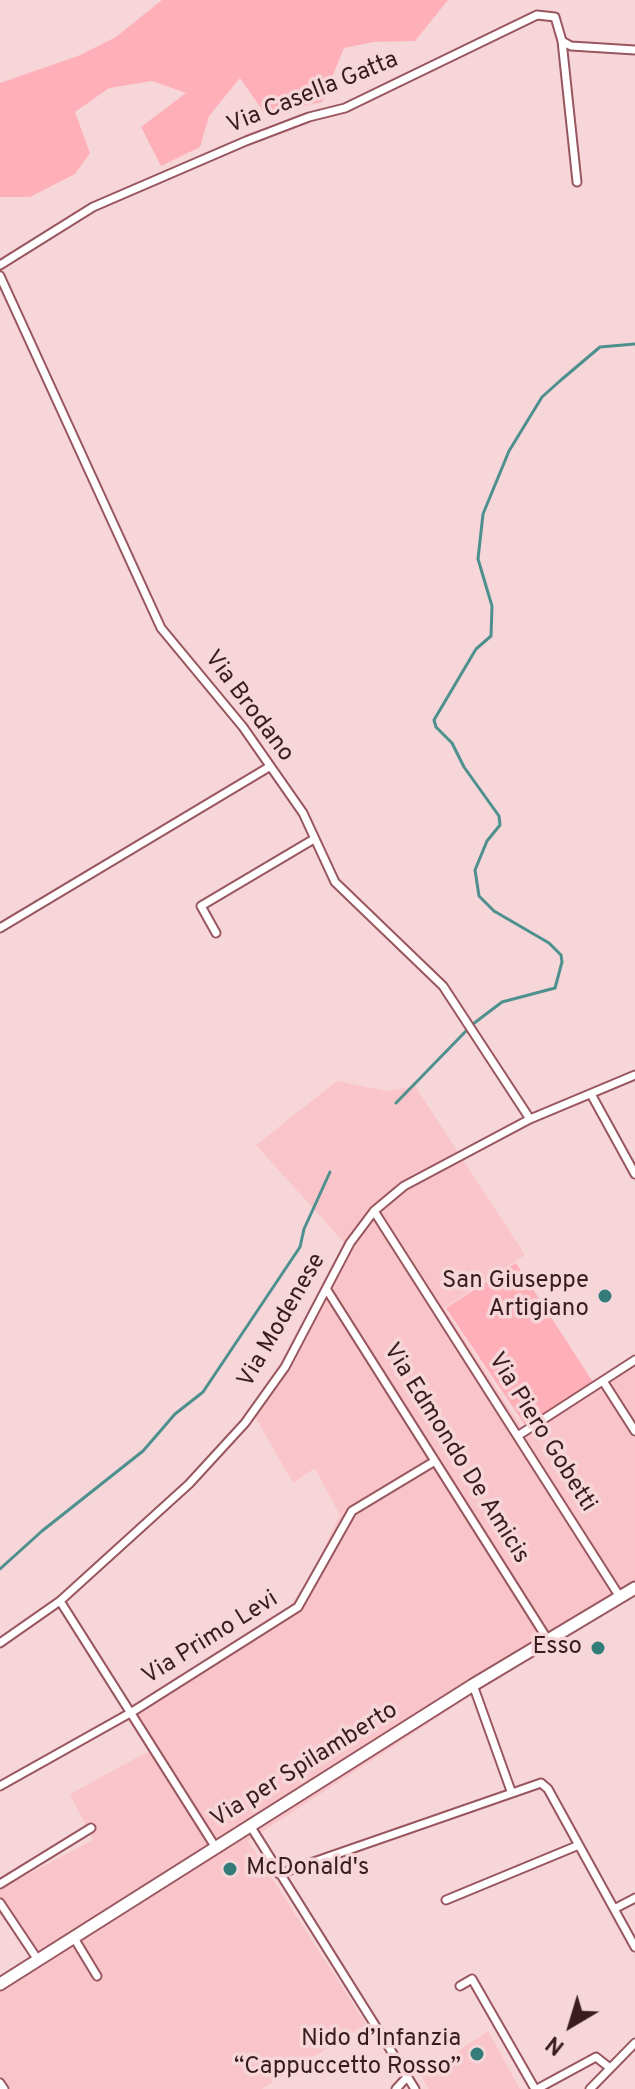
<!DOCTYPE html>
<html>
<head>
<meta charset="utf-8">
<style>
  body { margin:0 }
  #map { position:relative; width:635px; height:2089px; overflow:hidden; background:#f6d6d9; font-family:Overpass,sans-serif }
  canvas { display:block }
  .north { position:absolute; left:531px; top:1985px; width:80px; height:80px; -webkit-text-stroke:6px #f6d6d9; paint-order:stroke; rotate:218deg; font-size:22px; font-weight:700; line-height:32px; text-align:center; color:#381c1f }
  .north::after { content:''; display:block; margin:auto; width:28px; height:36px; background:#381c1f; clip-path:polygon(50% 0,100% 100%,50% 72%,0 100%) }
</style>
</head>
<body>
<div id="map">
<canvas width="635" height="2089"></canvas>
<div class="north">N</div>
</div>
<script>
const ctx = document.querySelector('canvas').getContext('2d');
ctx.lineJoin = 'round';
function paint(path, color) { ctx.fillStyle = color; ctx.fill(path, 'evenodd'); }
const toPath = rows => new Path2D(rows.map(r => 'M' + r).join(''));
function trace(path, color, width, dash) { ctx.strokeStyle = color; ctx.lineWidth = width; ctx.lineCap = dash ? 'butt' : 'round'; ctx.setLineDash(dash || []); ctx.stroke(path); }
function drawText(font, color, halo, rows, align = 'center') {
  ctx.font = font + ' Overpass,sans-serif'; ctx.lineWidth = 7; ctx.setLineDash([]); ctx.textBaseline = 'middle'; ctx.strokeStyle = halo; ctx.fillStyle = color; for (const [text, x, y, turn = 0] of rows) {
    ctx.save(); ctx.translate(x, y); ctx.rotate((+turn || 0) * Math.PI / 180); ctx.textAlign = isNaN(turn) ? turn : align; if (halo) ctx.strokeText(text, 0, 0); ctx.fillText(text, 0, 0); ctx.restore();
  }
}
paint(toPath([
  [337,1081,386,1091,415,1086,525,1255,444,1308,522,1428,635,1355,635,1589,248,1841,366,2024,262,2089,0,2089,0,1982,36,1960,0,1902,0,1889,93,1840,70,1794,153,1749,138,1715,284,1614,309,1579,340,1515,315,1468,293,1483,253,1413,348,1247,256,1145],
  [488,2031,520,2089,429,2089,421,2076]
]), '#f9c5ca');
paint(toPath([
  [162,0,448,0,415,41,373,42,344,48,322,102,265,114,240,78,209,116,200,147,161,166,141,127,186,93,152,81,109,88,75,112,90,153,75,174,30,197,0,197,0,83,78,56,116,37],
  [516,1263,593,1382,525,1425,446,1308]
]), '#feafb7');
trace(toPath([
  [473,1024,502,1002,555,988,562,962,561,955,549,943,494,911,479,896,475,870,487,841,500,825,499,816,464,767,452,743,436,727,434,720,476,649,491,636,492,606,478,559,483,514,509,451,542,397,561,380,600,347,635,344],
  [396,1103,466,1031],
  [0,1569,42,1531,143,1451,175,1414,203,1392,300,1247,304,1229,330,1172]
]), '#4e908e', 3);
const minor = toPath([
  [562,41,577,182],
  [0,265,93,207,246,141,309,117,345,108,537,15,555,17,562,41,571,46,635,50],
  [0,276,161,628,243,727,303,813,335,882,443,986,530,1119],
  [0,928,269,767],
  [216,933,201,906,314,839],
  [591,1094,635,1174],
  [374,1211,620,1597],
  [327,1290,548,1640],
  [603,1381,635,1431],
  [519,1435,635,1360],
  [60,1601,216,1848],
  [0,1643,60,1601,189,1484,245,1423,285,1367,350,1243,374,1211,404,1186,530,1119,635,1075],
  [473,1685,511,1791],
  [0,1786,132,1712,298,1607,352,1511,435,1461],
  [251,1827,415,2089],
  [279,1874,541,1783,548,1789,635,1947],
  [0,1884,91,1828],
  [446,1900,579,1845],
  [0,1903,38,1960],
  [614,1909,635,1898],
  [74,1938,97,1976],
  [460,1986,472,1979,535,2089],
  [0,2083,4,2089],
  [396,2089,407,2077],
  [537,2089,596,2057,610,2068],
  [590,2089,635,2043]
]);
const primary = toPath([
  [0,1984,473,1685,635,1588]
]);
trace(minor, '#99565f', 11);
trace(primary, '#99565f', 15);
trace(minor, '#fff', 7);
trace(primary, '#fff', 11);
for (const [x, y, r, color] of [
  [605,1296,8,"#347c7a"],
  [598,1648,8,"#347c7a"],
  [230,1869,8,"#347c7a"],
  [477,2054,8,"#347c7a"]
]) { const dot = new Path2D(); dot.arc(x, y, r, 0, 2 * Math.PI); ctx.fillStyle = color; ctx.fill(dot); trace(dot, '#f6d6d9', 3); }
drawText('24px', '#381c1f', '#f6d6d9', [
  ["Via Casella Gatta",313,94,-22],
  ["Via Brodano",248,707,53],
  ["Via Modenese",283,1321,-60],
  ["Via Piero Gobetti",541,1433,58],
  ["Via Edmondo De Amicis",455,1454,58],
  ["Via Primo Levi",211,1639,-32],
  ["Via per Spilamberto",305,1766,-32]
]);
drawText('24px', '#381c1f', '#f6d6d9', [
  ["San Giuseppe",589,1282],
  ["Artigiano",589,1310],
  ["Esso",582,1648],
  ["McDonald's",246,1869,"left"],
  ["Nido d’Infanzia",461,2040],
  ["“Cappuccetto Rosso”",461,2068]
], 'right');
</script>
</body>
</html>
